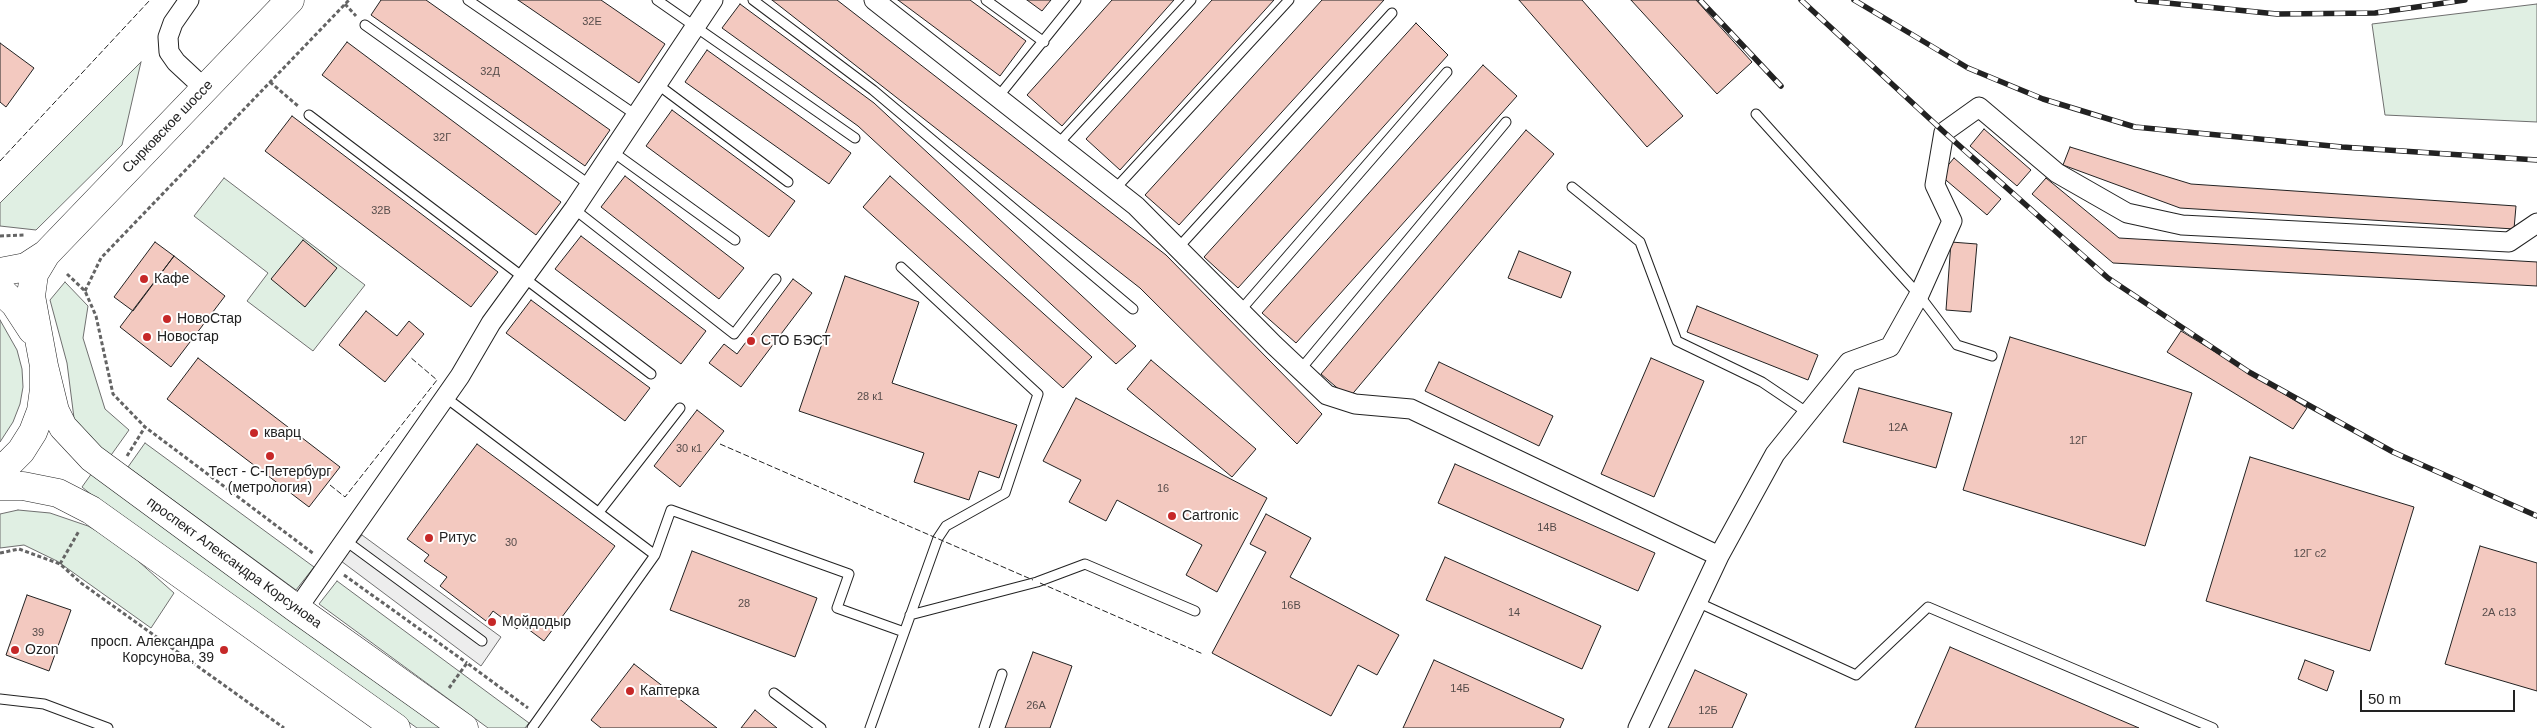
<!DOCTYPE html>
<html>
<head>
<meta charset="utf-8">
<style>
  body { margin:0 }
  #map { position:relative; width:2537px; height:728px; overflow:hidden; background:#fff; font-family:Helvetica,sans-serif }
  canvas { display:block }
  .scale { position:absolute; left:2360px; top:690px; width:155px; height:22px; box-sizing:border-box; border:2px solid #222; border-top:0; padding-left:6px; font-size:15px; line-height:18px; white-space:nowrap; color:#222; -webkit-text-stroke:4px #fff; paint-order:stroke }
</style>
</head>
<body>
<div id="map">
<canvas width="2537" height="728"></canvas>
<div class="scale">50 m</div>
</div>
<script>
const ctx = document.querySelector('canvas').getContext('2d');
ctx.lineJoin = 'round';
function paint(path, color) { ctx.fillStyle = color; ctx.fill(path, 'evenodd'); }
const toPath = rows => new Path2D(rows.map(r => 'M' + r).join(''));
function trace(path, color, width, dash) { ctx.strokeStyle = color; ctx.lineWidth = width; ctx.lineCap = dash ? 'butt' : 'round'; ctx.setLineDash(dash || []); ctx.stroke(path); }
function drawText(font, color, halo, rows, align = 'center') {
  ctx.font = font + ' Helvetica,sans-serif'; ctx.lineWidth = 4; ctx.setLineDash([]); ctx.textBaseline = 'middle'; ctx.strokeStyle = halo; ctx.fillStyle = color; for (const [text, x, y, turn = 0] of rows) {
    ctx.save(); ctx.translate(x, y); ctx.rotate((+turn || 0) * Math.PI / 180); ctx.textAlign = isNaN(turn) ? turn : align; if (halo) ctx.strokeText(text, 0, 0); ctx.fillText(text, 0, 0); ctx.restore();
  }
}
const green = toPath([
  [2537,4,2537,122,2385,115,2372,24,2537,4],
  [141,62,122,145,36,230,0,226,0,203,141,62],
  [224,178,365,285,313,351,247,301,268,273,194,216,224,178],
  [65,282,88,306,83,338,105,409,129,430,109,458,75,426,67,363,50,300,65,282],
  [0,320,17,350,22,369,23,387,20,404,13,422,0,442,0,320],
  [145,443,314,567,296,590,128,467,145,443],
  [92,473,107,486,445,728,417,728,98,500,82,487,92,473],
  [18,510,50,513,88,526,119,544,174,593,151,628,57,561,24,545,0,548,0,514,18,510],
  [337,581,529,723,525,728,488,728,319,604,337,581]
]);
paint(green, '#e0efe3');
trace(green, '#6f6f6f', 1);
const parking = toPath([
  [362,535,501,637,481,666,341,561,362,535]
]);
paint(parking, '#ededed');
trace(parking, '#6f6f6f', 1);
const building = toPath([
  [381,0,426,0,610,130,585,166,371,15,381,0],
  [518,0,601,0,665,44,639,83,518,0],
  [772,0,837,0,1166,255,1322,414,1297,444,1140,288,772,0],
  [898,0,970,0,1026,41,1000,76,898,0],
  [1027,0,1051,0,1042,11,1027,0],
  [1112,0,1174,0,1062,126,1027,95,1112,0],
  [1212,0,1274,0,1120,170,1086,139,1212,0],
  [1322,0,1384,0,1179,225,1145,195,1322,0],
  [1519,0,1582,0,1683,116,1647,147,1519,0],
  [1631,0,1696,0,1752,62,1717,94,1631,0],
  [740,4,874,103,1136,346,1116,364,858,126,722,28,740,4],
  [1416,23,1448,55,1238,288,1204,257,1416,23],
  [347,42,561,202,536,235,322,75,347,42],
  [0,43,34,68,6,107,0,102,0,43],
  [707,50,851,153,829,184,685,82,707,50],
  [1483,65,1517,96,1296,343,1262,313,1483,65],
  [672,110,795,201,769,237,646,146,672,110],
  [292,116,498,272,471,307,265,151,292,116],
  [1984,129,2031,170,2017,186,1970,146,1984,129],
  [1526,130,1554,154,1349,398,1321,374,1526,130],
  [2070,147,2191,184,2516,206,2514,229,2180,208,2063,165,2070,147],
  [1954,158,2001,199,1987,215,1940,175,1954,158],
  [625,176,744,268,719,299,601,207,625,176],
  [890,176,1092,357,1063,388,863,207,890,176],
  [2046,178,2119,238,2537,262,2537,286,2113,263,2032,194,2046,178],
  [581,236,706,331,681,364,555,269,581,236],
  [303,240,337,268,305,307,271,279,303,240],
  [155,242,174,256,133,311,114,297,155,242],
  [1951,242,1977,244,1971,312,1946,310,1951,242],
  [1519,251,1571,272,1561,298,1508,278,1519,251],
  [174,256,225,296,171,367,120,327,174,256],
  [845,276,919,302,892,383,1017,425,999,478,979,471,969,500,914,482,924,453,799,411,845,276],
  [793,279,812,293,741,387,709,363,724,344,737,354,793,279],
  [531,300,650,388,625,421,506,333,531,300],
  [1697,306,1818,355,1808,380,1687,332,1697,306],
  [366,311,397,336,409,321,424,334,385,382,339,345,366,311],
  [2181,331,2307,408,2293,429,2167,352,2181,331],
  [2010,337,2192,393,2145,546,1963,490,2010,337],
  [198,358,340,467,309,507,167,399,198,358],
  [1651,358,1704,381,1654,497,1601,474,1651,358],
  [1151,360,1256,449,1232,477,1127,389,1151,360],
  [1439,362,1553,416,1539,446,1425,391,1439,362],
  [1859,388,1952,413,1936,468,1843,442,1859,388],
  [1076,398,1267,498,1217,592,1186,575,1202,545,1117,500,1106,521,1069,502,1081,480,1043,461,1076,398],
  [697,410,724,431,680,487,654,466,697,410],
  [477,444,615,546,544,641,520,623,517,629,493,611,486,621,440,586,447,577,424,561,429,555,407,539,477,444],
  [2250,457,2414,507,2370,651,2206,601,2250,457],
  [1455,464,1655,553,1638,591,1438,503,1455,464],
  [1266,514,1311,538,1290,577,1399,635,1377,675,1358,665,1331,716,1212,653,1266,552,1250,544,1266,514],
  [2480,546,2537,563,2537,691,2445,664,2480,546],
  [692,551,817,598,795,657,670,610,692,551],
  [1445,557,1601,626,1582,669,1426,600,1445,557],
  [27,595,71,610,49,671,6,655,27,595],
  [1950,647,2139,728,1915,728,1950,647],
  [1033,652,1072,666,1050,728,1005,728,1033,652],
  [1434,660,1564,719,1560,728,1403,728,1434,660],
  [2305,660,2334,671,2327,691,2298,679,2305,660],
  [634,664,717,728,601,728,591,720,634,664],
  [1695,670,1747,694,1732,728,1668,728,1695,670],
  [755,710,777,728,741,728,755,710]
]);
paint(building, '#f3c9c0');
trace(building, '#222', 1);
const lane = toPath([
  [468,0,636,115],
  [657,0,855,138],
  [753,0,873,90,1133,309],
  [986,0,1044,42],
  [365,25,590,185],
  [657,84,788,182],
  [998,97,1076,0],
  [1756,114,1919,295,1957,345,1992,356],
  [309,115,651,374],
  [1058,144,1191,0],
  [613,152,735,240],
  [1572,187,1640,242,1677,341,1762,382,1808,413],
  [1115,189,1289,0],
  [574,209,734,334,776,279],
  [1178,248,1392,13],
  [1240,311,1447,72],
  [1300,370,1506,122],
  [445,397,655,555,532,728],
  [599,512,680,408],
  [346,541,482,641],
  [655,555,671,510,849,574,837,608,904,632],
  [1697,602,1856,675,1928,607,2213,728],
  [910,615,1037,582,1085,564,1195,611],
  [774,693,821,728],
  [0,699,44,704,108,728],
  [870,728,938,538,946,526,1005,493,1038,394,901,267],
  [984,728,1002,674]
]);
const street = toPath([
  [189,0,173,23,168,37,169,52,176,62,205,89],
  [874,0,1136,206,1274,345,1327,395,1355,404,1411,409,1719,556],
  [297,609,460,376,491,323,574,209,713,0],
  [1638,728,1719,556,1775,454,1849,362,1890,347,1919,295,1952,221,1935,185,1944,132,1979,107,2057,173,2127,213,2182,225,2509,242,2537,223]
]);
const primary = toPath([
  [0,272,26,267,46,254,290,0],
  [0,290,15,304,32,330],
  [44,366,55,411,63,427,92,458,297,609,464,728],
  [0,472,21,451,33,432,41,411,44,389,44,366,31,296,34,274,46,254],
  [0,486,23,486,58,493,91,510,396,728]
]);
trace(lane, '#222', 11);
trace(street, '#222', 21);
trace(primary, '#222', 29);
trace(toPath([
  [345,4,356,16],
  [270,82,298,106],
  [0,236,24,235],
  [67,274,85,291,96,316,113,394,145,427,314,554],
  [85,291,101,258,349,0],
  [127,456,145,427],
  [0,553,19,549,60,564,81,583,284,728],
  [60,564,79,531],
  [344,575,467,663],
  [449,688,467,663,528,708]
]), '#646464', 3, [4, 2.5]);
trace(lane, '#fff', 9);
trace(street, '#fff', 19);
trace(primary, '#fff', 28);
const rail = toPath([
  [1700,0,1781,86],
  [1801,0,1944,132,2108,278,2249,372,2393,452,2537,516],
  [1854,0,1968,68,2043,99,2135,127,2342,147,2537,160],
  [2137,0,2277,14,2375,13,2465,0]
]);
trace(rail, '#222', 5.5);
trace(rail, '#fff', 4, [11]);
trace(toPath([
  [0,161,150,0],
  [720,444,1033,580],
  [330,485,345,497,437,380,410,357],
  [1040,583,1203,654]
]), '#222', 1, [6, 2.5]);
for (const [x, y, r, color] of [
  [144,279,5,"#c62828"],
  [167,319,5,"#c62828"],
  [147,337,5,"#c62828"],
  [751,341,5,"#c62828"],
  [254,433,5,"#c62828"],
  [270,456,5,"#c62828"],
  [1172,516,5,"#c62828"],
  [429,538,5,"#c62828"],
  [492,622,5,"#c62828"],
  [15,650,5,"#c62828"],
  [224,650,5,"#c62828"],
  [630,691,5,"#c62828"]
]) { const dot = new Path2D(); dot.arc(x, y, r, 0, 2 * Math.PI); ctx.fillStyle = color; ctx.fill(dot); trace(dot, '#fff', 2); }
drawText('11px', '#564c4a', null, [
  ["32Е",592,22],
  ["32Д",490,72],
  ["32Г",442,138],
  ["32В",381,211],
  ["28 к1",870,397],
  ["12А",1898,428],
  ["12Г",2078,441],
  ["30 к1",689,449],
  ["16",1163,489],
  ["14В",1547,528],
  ["30",511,543],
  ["12Г с2",2310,554],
  ["28",744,604],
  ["16В",1291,606],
  ["14",1514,613],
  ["2А с13",2499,613],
  ["39",38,633],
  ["14Б",1460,689],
  ["26А",1036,706],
  ["12Б",1708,711]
]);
drawText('14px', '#222', '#fff', [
  ["Сырковское шоссе",168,127,-46],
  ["проспект Александра Корсунова",234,563,36]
]);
drawText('14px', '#222', '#fff', [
  ["Кафе",154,279],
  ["НовоСтар",177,319],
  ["Новостар",157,337],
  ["СТО БЭСТ",761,341],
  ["кварц",264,433],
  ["Тест - С-Петербург",270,472,"center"],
  ["(метрология)",270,488,"center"],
  ["Cartronic",1182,516],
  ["Ритус",439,538],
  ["Мойдодыр",502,622],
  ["просп. Александра",214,642,"right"],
  ["Корсунова, 39",214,658,"right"],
  ["Ozon",25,650],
  ["Каптерка",640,691]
], 'left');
</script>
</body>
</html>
